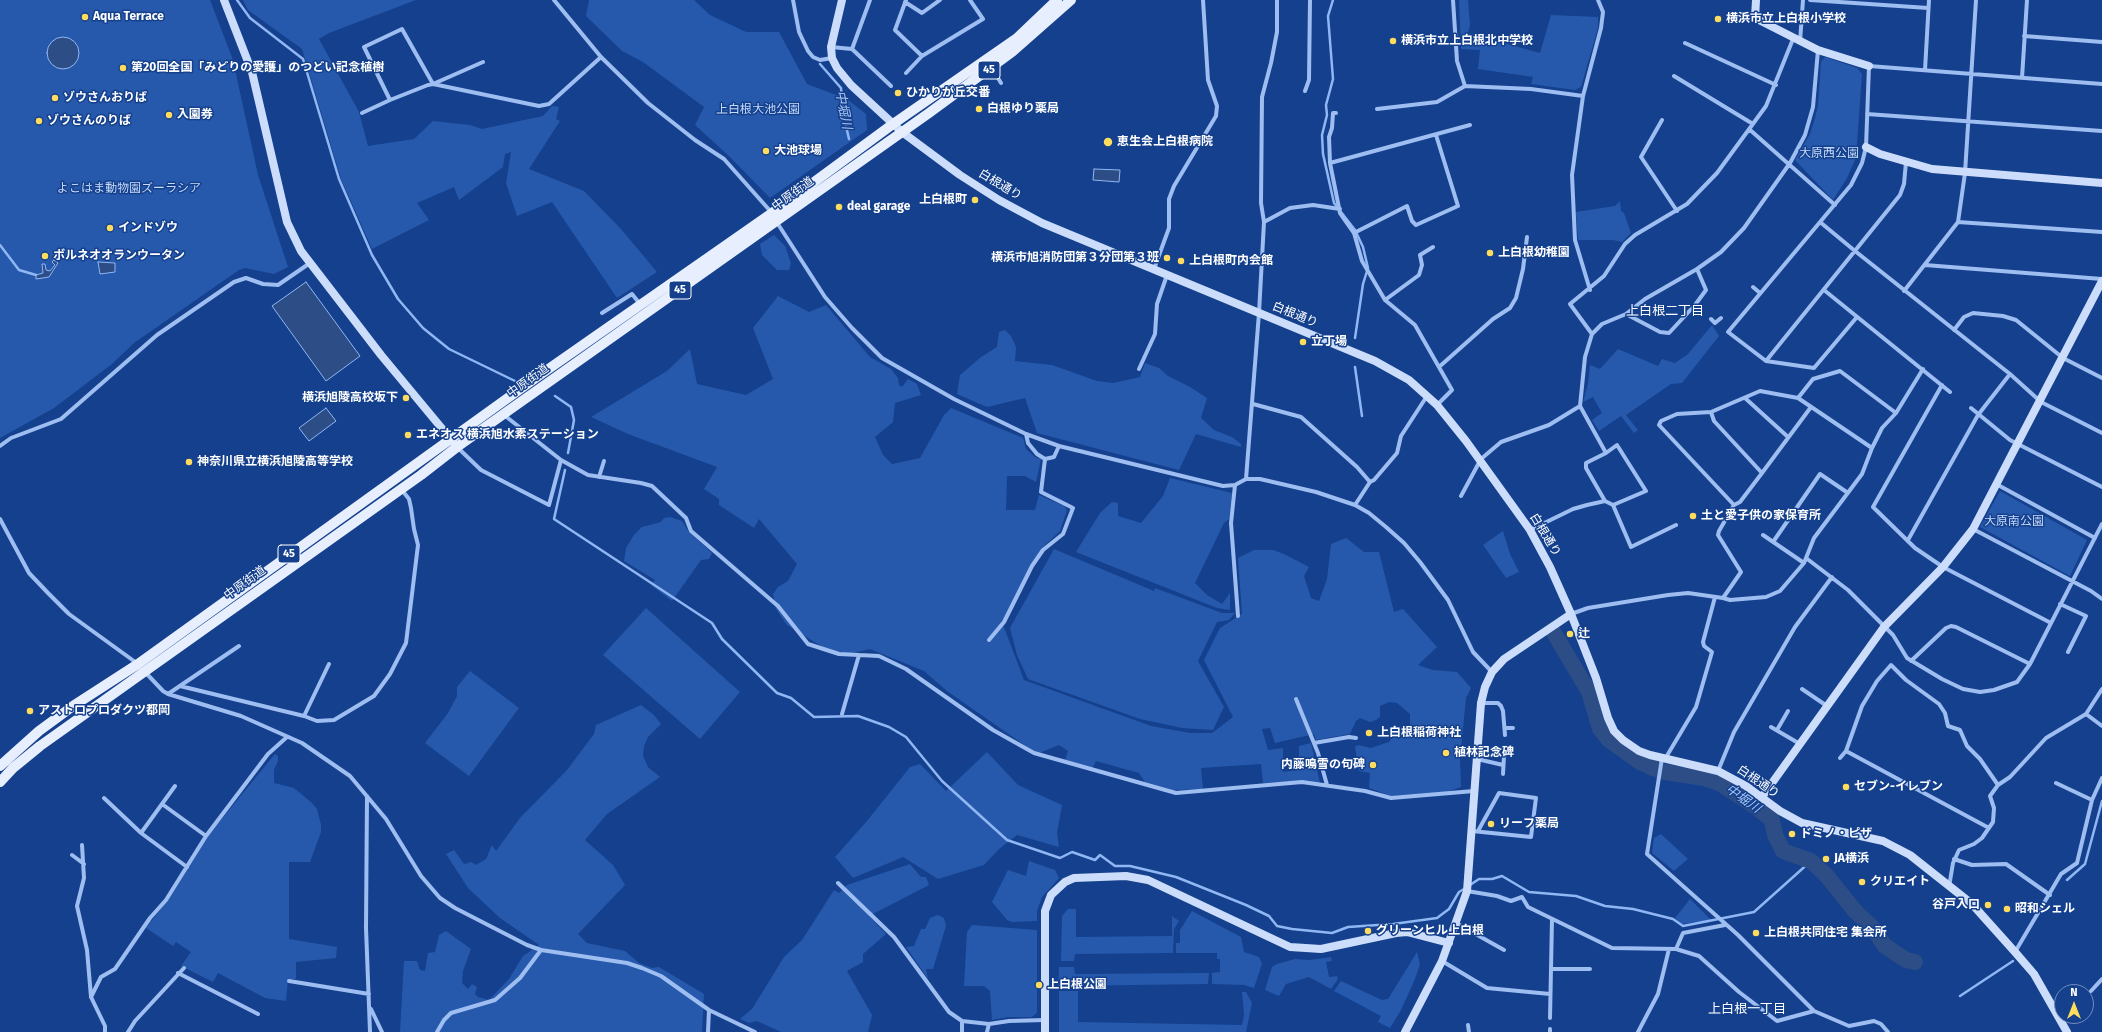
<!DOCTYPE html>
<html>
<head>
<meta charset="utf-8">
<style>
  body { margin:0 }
  #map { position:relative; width:2102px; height:1032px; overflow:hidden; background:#14408d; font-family:"Fira Sans",sans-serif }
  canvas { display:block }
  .north { position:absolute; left:2054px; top:984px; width:40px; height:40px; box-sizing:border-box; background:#14408d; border:1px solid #728cbb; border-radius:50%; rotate:0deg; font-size:11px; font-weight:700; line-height:16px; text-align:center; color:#fff }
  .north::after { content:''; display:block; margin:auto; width:14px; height:18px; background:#ffdc5d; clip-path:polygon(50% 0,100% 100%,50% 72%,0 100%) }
</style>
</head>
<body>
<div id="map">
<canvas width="2102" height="1032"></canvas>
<div class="north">N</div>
</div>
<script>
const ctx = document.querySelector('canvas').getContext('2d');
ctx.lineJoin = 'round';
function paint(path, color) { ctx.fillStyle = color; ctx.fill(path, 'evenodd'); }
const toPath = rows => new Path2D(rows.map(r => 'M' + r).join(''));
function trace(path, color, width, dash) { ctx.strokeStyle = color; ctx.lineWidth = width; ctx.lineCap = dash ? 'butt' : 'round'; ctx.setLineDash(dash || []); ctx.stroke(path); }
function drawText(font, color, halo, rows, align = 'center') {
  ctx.font = font + ' "Fira Sans","Noto Sans JP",sans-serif'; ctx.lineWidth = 3; ctx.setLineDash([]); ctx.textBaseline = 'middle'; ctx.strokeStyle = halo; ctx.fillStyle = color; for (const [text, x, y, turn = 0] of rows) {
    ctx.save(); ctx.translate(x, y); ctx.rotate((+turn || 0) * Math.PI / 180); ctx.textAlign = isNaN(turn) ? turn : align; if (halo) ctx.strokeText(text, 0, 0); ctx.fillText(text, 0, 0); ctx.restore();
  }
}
paint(toPath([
  [0,0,210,0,233,60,258,175,288,267,274,274,245,268,239,270,134,343,112,364,54,408,0,438],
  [243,0,416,0,329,33,319,39,359,112,368,146,414,139,433,121,470,125,482,129,543,116,552,106,559,107,556,119,560,121,529,169,584,191,621,229,657,272,617,298,552,202,517,216,506,183,511,152,505,154,503,167,459,200,454,187,417,203,429,220,372,249,341,179,302,49,248,10],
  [589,0,694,0,710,15,746,32,779,32,807,84,847,99,866,114,867,130,770,198,730,157,695,125,704,107,643,62,622,51,586,16],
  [1459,0,1468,0,1470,25,1468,33,1540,53,1551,15,1598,17,1598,28,1581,87,1575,90,1531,84,1533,77,1478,69,1480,50,1461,49],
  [1825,57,1857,68,1862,74,1856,158,1847,178,1833,200,1795,160,1810,134,1815,118,1818,105,1821,62],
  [1620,201,1621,211,1624,213,1631,233,1622,242,1613,240,1578,240,1576,212,1615,206],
  [774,235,785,246,791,263,789,270,777,270,762,255,760,244],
  [778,296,809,312,826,305,870,357,891,369,898,378,899,385,902,387,908,379,917,384,921,395,895,403,893,422,875,437,883,455,892,464,920,458,944,415,951,408,1023,438,1026,449,1035,457,1041,459,1036,482,1025,476,1007,476,1006,510,1035,510,1039,495,1064,506,1067,510,1060,531,1043,547,1002,622,1024,680,1151,726,1190,733,1212,733,1233,717,1204,660,1220,628,1242,614,1238,558,1254,550,1273,550,1284,554,1309,567,1304,576,1311,598,1319,601,1327,579,1331,544,1346,538,1364,552,1379,552,1394,612,1403,609,1437,647,1418,665,1433,670,1457,672,1471,688,1466,698,1460,759,1461,787,1447,792,1391,796,1369,788,1370,773,1359,771,1355,747,1358,745,1371,748,1389,742,1398,728,1410,727,1410,714,1397,703,1389,702,1380,706,1380,717,1376,720,1370,722,1360,718,1356,721,1350,734,1316,740,1314,734,1275,743,1270,728,1262,729,1268,750,1283,748,1283,772,1299,770,1299,746,1311,743,1320,783,1302,781,1263,783,1261,764,1201,768,1203,789,1173,790,1145,782,1139,773,1096,761,1092,769,1065,760,1068,751,1059,745,1039,753,1030,749,947,691,924,671,870,649,848,654,834,654,787,625,776,609,773,594,778,587,788,581,797,564,759,519,754,528,719,505,719,499,704,489,717,467,628,434,591,417,667,371,690,349,697,384,746,395,773,379,753,328],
  [1712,325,1719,336,1682,383,1671,384,1626,415,1638,430,1634,433,1621,416,1599,431,1592,420,1602,413,1593,397,1583,402,1588,384,1590,365,1600,369,1618,349,1658,366,1662,359,1675,363,1688,354],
  [1005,330,1011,336,1016,347,1015,361,1052,365,1097,381,1113,383,1140,377,1145,363,1159,368,1168,376,1190,387,1207,398,1201,418,1214,430,1232,437,1241,444,1241,447,1196,434,1179,470,1037,433,1025,398,987,407,957,394,960,375,981,357,997,347,999,332],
  [1170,478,1232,493,1229,519,1224,523,1195,583,1207,595,1222,604,1230,593,1230,610,1217,608,1076,552,1100,513,1112,502,1118,503,1118,516,1141,523,1163,496],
  [2000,491,2087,540,2070,576,1980,527],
  [670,517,682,521,689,532,712,553,709,559,701,560,672,601,651,585,655,580,624,561,626,548,634,535,642,527,661,522,664,518],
  [1503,531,1510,554,1519,572,1506,578,1483,545],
  [1054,549,1154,591,1155,588,1222,613,1235,613,1229,620,1217,622,1198,661,1224,707,1213,730,1182,728,1140,719,1028,679,1017,655,1010,628],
  [646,608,740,692,700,739,603,655],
  [470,671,519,708,469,776,425,743,448,713,457,696,457,687],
  [641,705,654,715,661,724,648,737,644,746,643,756,648,767,660,777,607,814,585,840,613,865,625,885,578,934,587,943,625,951,639,963,652,968,659,967,704,994,702,1032,400,1032,404,961,417,961,420,970,425,971,428,953,435,952,439,935,446,931,471,949,463,971,462,983,468,989,472,984,477,987,475,994,478,997,489,1000,509,979,523,956,539,945,500,918,468,888,446,854,454,850,464,864,471,862,476,865,486,859,492,845,496,851,520,818,567,770,594,734,596,725],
  [987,752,1018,785,1062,805,1057,833,1059,847,1017,835,999,849,984,865,938,879,903,857,853,878,835,857,867,821,910,767,920,764,946,791],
  [275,754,278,756,278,761,274,770,274,783,294,788,312,803,317,809,321,825,321,832,310,862,289,862,289,939,337,947,336,958,296,962,296,979,288,979,286,1001,265,998,218,973,213,982,181,966,191,952,176,942,173,946,146,928,173,893,207,837],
  [1661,834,1688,859,1674,871,1652,853,1654,838],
  [1029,861,1055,870,1059,878,1042,897,1037,911,1037,921,1012,922,1007,920,992,902,1008,870,1026,876],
  [910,864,921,877,926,877,929,885,869,916,886,934,863,954,863,962,847,971,872,1015,868,1032,781,1032,757,1021,749,1023,740,1019,752,1009,784,957,802,940,834,890,839,893,847,885],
  [1690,899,1711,920,1682,924,1675,918],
  [1068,909,1076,909,1076,937,1172,936,1172,916,1179,921,1174,929,1173,953,1075,954,1074,961,1061,961,1062,916],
  [1192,911,1241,937,1244,952,1259,957,1262,964,1254,988,1244,985,1212,984,1212,973,1220,972,1220,959,1217,959,1217,953,1176,953,1176,943,1180,943,1180,930],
  [938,915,944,918,946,926,933,969,926,969,928,979,906,947,914,946,921,929,925,929,930,918],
  [972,925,1037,930,1037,1013,1032,1017,1008,1017,992,1020,990,991,984,986,964,986,967,932],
  [1417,952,1420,964,1415,979,1401,1010,1390,1028,1378,1022,1381,1016,1334,991,1341,981,1382,1000,1388,999],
  [1331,957,1332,961,1326,962,1329,977,1337,976,1338,979,1331,989,1309,977,1286,984,1279,996,1265,990,1272,967,1277,964,1295,959,1310,960],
  [1059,967,1074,967,1075,974,1209,973,1208,984,1058,986],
  [1059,991,1078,991,1078,1022,1242,1025,1244,1015,1242,992,1246,992,1252,1003,1246,1032,1059,1032]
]), '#2659ac');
const water = toPath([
  '47 53a16 16 0 1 1 32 0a16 16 0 1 1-32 0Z',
  [1094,169,1120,170,1119,182,1093,180,1094,169],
  [54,260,58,263,49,277,36,279,36,275,43,273,42,264,45,264,46,270,50,271,55,265,52,262,54,260],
  [98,262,115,263,115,272,100,274,98,262],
  [306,282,360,356,326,381,272,306,306,282],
  [326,408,336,421,309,441,299,428,326,408]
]);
paint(water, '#2c4d86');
trace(water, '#90b7f4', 1);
trace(toPath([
  [237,0,250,18,303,59,339,179,372,255,398,299,423,328,449,349,515,381],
  [1333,0,1328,16,1333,79,1326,105,1327,115,1322,135,1323,154,1334,203,1355,230,1363,247,1368,268,1363,284,1355,338],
  [820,64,841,88,843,113,849,139],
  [0,245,19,270,36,275],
  [1355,367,1362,416],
  [555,396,571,407,574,420,568,453],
  [565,470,554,519,712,623,722,639,777,693,791,698,814,717,858,716,889,727,906,737,942,781,1007,840,1060,858,1072,852,1095,860,1100,855,1115,866,1130,866,1176,877,1246,905,1269,916,1277,926,1292,929,1332,933,1348,927,1393,924,1437,918,1449,909,1459,892,1464,889],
  [2067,880,2085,864,2102,801],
  [1470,885,1479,879,1492,879,1502,876,1529,892,1576,896,1605,906,1633,909,1673,919,1683,926,1754,912,1811,861],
  [1960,996,2013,961]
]), '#90b7f4', 2.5);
trace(toPath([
  [1554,633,1589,692,1600,729,1609,740,1640,762,1653,768,1665,772,1704,778,1721,784,1756,807,1772,820,1775,835,1783,851,1811,861,1826,875,1855,911,1872,927,1885,946,1906,960,1915,962]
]), '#2c4d86', 16);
trace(toPath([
  [554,0,601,57,648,103,695,140,724,159,772,213],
  [793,0,799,32,808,51,813,57,820,60,832,58],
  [870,0,852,49,891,86],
  [906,0,895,30,922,56],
  [1453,0,1457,61,1465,86],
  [1810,0,1928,8],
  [905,2,922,13,940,0],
  [2024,36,2102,42],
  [1800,42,1803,0],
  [1685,43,1776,85],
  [831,47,852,49],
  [483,62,433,84,428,85,390,100,364,47,402,29,433,84,539,106,549,104,601,57],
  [992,68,1001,83],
  [1925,70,1929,0],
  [906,73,922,56,983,19,970,0],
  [1674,76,1753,124],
  [2022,78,2027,0],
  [1305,91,1309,80,1310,0],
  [1377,109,1437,102,1465,86,1531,89,1583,96],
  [362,113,390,100],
  [1336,113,1333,113,1332,128,1329,137,1330,163,1340,213,1354,233,1362,261,1385,300,1415,325,1452,390,1437,405],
  [1867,114,2102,131],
  [1662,120,1641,157,1677,211],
  [1749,129,1835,205],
  [1330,163,1470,125],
  [776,221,825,297,852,328,882,358,954,399,1026,434,1059,446,1223,486,1235,485,1246,479,1259,313,1264,222,1261,203,1262,97,1271,63,1277,32,1277,0],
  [1264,222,1290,208,1313,205,1340,209],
  [1820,222,1855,251,2010,374,2041,402,2102,433],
  [1958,222,2102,232],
  [1354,233,1407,206,1412,221,1416,225,1458,206,1436,135],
  [1925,265,2102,279],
  [1154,269,1169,228,1169,199,1174,186,1216,116,1217,106,1208,80,1203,0],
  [1753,287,1760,293],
  [1590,290,1575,240,1572,175,1583,96,1601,28,1603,12,1598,0],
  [1824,290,1950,392],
  [1904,291,1958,222,1965,173,1976,0],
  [1385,300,1419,275,1422,265,1420,255,1433,247],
  [1695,305,1700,310],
  [602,313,632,294,640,304],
  [1626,314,1660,332,1669,333,1695,305,1706,290,1697,269],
  [1857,317,1814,368,1766,361,1728,332,1851,185,1862,163,1866,147,1869,66,2102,84],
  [1711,319,1715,323,1721,318],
  [1954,330,1964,317,1973,313,2003,316,2016,320,2063,358,2102,378],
  [1592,334,1570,304,1604,276,1625,244,1635,235,1687,204,1717,173,1766,106,1793,39],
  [1766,361,1900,195,1904,184,1906,162],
  [1439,367,1493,319,1510,308,1516,298,1523,269,1527,237],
  [1139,369,1155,334,1157,304,1167,275],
  [1942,385,1873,507,1915,548,1943,567,2051,623],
  [1745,398,1788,437],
  [1798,398,1813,379,1840,371,1896,413],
  [1580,406,1606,453,1617,445,1646,491,1613,505,1631,547,1676,525],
  [1971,408,2010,440,2102,487],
  [1711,412,1677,414,1661,421,1659,425,1734,505],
  [1026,434,1028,443,1037,454,1045,459],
  [0,446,11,438,61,419,157,335,234,282,246,278,263,284,278,285,310,263],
  [457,447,481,470,549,505,561,460,504,415],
  [561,460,588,475,641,483,652,486,686,518,691,531,778,606,808,644,839,654,879,656,906,669,993,730,1034,753,1176,793,1302,782,1365,791,1391,798,1474,791],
  [1762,473,1714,421,1711,412,1760,391,1798,398,1872,448],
  [599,477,604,461],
  [1246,479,1260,479,1316,492,1355,505,1370,482,1357,467,1301,417,1253,404],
  [1370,482,1374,480,1397,453,1401,436,1427,396],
  [1235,485,1231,523,1238,616],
  [1998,485,2095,538],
  [1461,496,1481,459,1501,442,1549,425,1580,406,1585,357,1592,334,1602,324,1626,314,1645,299,1697,269,1721,252,1744,228,1790,163,1805,135,1813,107,1818,50],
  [1605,501,1586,468,1586,463,1606,453],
  [1355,505,1369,513,1386,527,1404,543,1420,562,1448,600,1473,652,1492,672],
  [0,519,29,573,48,593,69,614,138,664],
  [1973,529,2091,591,2102,599],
  [1530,530,1573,509,1587,505,1605,501,1613,505],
  [1763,535,1804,563],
  [1908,540,1978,415,2010,374],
  [1773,542,1820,474,1848,493],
  [1806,558,1848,590,1893,635,1907,658,1942,679,1963,689,1980,692,1994,690,2017,682,2030,664,2102,524],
  [1723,598,1730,600,1766,597,1780,591,1804,563,1814,538,1862,474,1872,448,1882,428,1896,413,1923,369],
  [2060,604,2086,616,2068,652],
  [1571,614,1588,608,1668,595,1688,593,1723,598,1741,572,1718,535,1719,531,1734,505,1740,502,1762,473,1811,407],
  [989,640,1004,622,1032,566,1043,550,1063,534,1073,508,1041,492,1045,459,1054,457,1059,446],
  [1911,661,1946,628,1951,626,1956,627,2030,664],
  [145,672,163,691,168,694,241,716,302,743,350,776,386,819,421,876,440,898,455,908,527,945,541,950,627,963,642,968,661,976,709,1010,755,1032],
  [180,686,304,716,329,664],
  [1802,689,1827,706],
  [168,694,239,646],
  [1296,699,1318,753,1327,785],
  [1481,703,1498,703,1501,706,1503,711,1505,735],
  [842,714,859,655],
  [2086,714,2102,726],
  [304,716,317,721,334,720,374,696,390,674,406,643,418,545,414,529,411,508,409,499,401,489],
  [1771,727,1800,744],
  [1505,728,1513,728],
  [1777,730,1788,711],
  [1314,743,1349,737,1356,738],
  [1846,751,1989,828],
  [1662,758,1647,854,1738,935,1814,1011,1849,1026,1874,1021,1881,1024,1888,1032],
  [1840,758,1846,751,1862,706,1877,681,1891,665,1906,680,1939,704,1945,713,1948,726,1960,730,1967,746,1980,759,1998,785,1990,796,1994,808,1993,822,1982,838,1974,844,1959,850,1953,863,1949,887],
  [1477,759,1503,765],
  [1665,759,1696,707,1712,652,1704,646,1703,642,1715,597],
  [1718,771,1734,732,1795,627,1832,577],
  [1503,774,1504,756],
  [2056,783,2092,800],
  [1998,785,2010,777,2046,738,2086,714,2102,689],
  [367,796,366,928,370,1032],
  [104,798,141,833,187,867],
  [162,804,206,836],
  [1472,831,1531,837,1536,798,1499,793,1478,831],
  [141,833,175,786],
  [82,845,84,878,77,906,87,950,91,997,105,1026,105,1032],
  [72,855,84,864],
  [1954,859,1972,865,2006,864,2050,895],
  [838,883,894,937,949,1012,962,1021,989,1024,1009,1021,1045,1020],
  [1467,891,1497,896,1511,901,1522,897,1528,907,1612,948,1676,949,1699,956,1739,992,1777,1021,1814,1011],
  [1456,923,1504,950],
  [1676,949,1683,933,1725,925],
  [2015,952,2061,874,2077,863,2092,800,2102,778],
  [1442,961,1487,988,1550,994],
  [1551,969,1590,969],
  [178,973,258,1014],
  [289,981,369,994],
  [2091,991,2102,979],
  [91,997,101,977,115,969,150,918,166,900,206,836,268,754,287,737],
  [371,1009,382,1032],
  [1550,1018,1552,919],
  [1468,1025,1469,1032],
  [1550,1029,1550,1032],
  [128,1032,135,1021,184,968],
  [437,1032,444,1020,451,1013,495,1000,520,978,541,950],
  [708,1032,709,1010],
  [962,1032,962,1021],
  [987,1032,989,1024],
  [1638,1032,1658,994,1669,949]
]), '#9ebdf1', 4);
trace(toPath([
  [224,0,252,72,287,222,301,251,381,355,454,443],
  [842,0,831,47,832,58,837,68,851,85,902,132,960,175,999,200,1042,223,1375,361,1409,380,1437,405,1466,441,1530,530,1550,567,1571,614,1596,678,1608,718,1614,731,1623,740,1639,751,1650,755,1718,771,1746,786,1780,811,1802,823,1883,841,1910,855,1972,904,2015,952,2034,974,2067,1032],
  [1756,0,1755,18,1818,50,1869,66],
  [1866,147,1880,154,1932,169,2102,183],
  [1762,797,1884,627,1943,567,1973,529,2102,281],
  [1045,1032,1045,911,1051,895,1065,882,1074,878,1126,876,1148,880,1290,947,1321,949,1396,933,1407,932,1449,943],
  [1405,1032,1442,961,1467,891,1481,703,1485,687,1492,672,1504,659,1571,614]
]), '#ccddfb', 8);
trace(toPath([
  [0,766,39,731,73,706,138,664,537,377,772,213,893,124,1017,38,1057,0],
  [0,782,13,768,40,746,421,475,457,447,929,113,1012,52,1071,0]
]), '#e7efff', 10);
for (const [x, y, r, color] of [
  [85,17,4,"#ffdc5d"],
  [1718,19,4,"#ffdc5d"],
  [1393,41,4,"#ffdc5d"],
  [123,68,4,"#ffdc5d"],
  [898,93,4,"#ffdc5d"],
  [55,98,4,"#ffdc5d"],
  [979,109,4,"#ffdc5d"],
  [169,115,4,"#ffdc5d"],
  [39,121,4,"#ffdc5d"],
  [1108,142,5,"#ffdc5d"],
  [766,151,4,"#ffdc5d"],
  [975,200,4,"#ffdc5d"],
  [839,207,4,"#ffdc5d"],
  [110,228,4,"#ffdc5d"],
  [1490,253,4,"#ffdc5d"],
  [45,256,4,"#ffdc5d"],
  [1167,258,4,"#ffdc5d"],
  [1181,261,4,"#ffdc5d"],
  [1303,342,4,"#ffdc5d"],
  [406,398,4,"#ffdc5d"],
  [408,435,4,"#ffdc5d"],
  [189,462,4,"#ffdc5d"],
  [1693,516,4,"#ffdc5d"],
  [1570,634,4,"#ffdc5d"],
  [30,711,4,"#ffdc5d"],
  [1369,733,4,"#ffdc5d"],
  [1446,753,4,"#ffdc5d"],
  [1373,765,4,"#ffdc5d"],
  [1846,787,4,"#ffdc5d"],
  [1491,824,4,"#ffdc5d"],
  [1792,834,4,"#ffdc5d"],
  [1826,859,4,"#ffdc5d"],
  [1862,882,4,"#ffdc5d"],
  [1988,905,4,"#ffdc5d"],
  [2007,909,4,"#ffdc5d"],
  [1368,931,4,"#ffdc5d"],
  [1756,933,4,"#ffdc5d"],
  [1039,985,4,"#ffdc5d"]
]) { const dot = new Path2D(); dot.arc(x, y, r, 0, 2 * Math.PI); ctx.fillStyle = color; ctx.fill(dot); trace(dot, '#14408d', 1.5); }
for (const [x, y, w] of [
  [989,70,22],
  [680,290,22],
  [289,554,22]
]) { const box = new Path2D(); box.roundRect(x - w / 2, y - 9, w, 18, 3); ctx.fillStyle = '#14408d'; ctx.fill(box); trace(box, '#fff', 1); }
drawText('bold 11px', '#fff', null, [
  ["45",989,70],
  ["45",680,290],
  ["45",289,554]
]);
drawText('bold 12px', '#fff', '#14408d', [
  ["Aqua Terrace",93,17],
  ["横浜市立上白根小学校",1726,19],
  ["横浜市立上白根北中学校",1401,41],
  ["第20回全国「みどりの愛護」のつどい記念植樹",131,68],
  ["ひかりが丘交番",906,93],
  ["ゾウさんおりば",63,98],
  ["白根ゆり薬局",987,109],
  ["入園券",177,115],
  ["ゾウさんのりば",47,121],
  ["恵生会上白根病院",1117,142],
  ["大池球場",774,151],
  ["上白根町",967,200,"right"],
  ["deal garage",847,207],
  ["インドゾウ",118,228],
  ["上白根幼稚園",1498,253],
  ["ボルネオオランウータン",53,256],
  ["横浜市旭消防団第３分団第３班",1159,258,"right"],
  ["上白根町内会館",1189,261],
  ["立丁場",1311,342],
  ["横浜旭陵高校坂下",398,398,"right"],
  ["エネオス 横浜旭水素ステーション",416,435],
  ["神奈川県立横浜旭陵高等学校",197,462],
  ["土と愛子供の家保育所",1701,516],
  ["辻",1578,634],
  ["アストロプロダクツ都岡",38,711],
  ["上白根稲荷神社",1377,733],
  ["植林記念碑",1454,753],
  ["内藤鳴雪の句碑",1365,765,"right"],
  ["セブン-イレブン",1854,787],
  ["リーフ薬局",1499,824],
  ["ドミノ・ピザ",1800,834],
  ["JA横浜",1834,859],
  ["クリエイト",1870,882],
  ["谷戸入口",1980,905,"right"],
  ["昭和シェル",2015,909],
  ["グリーンヒル上白根",1376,931],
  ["上白根共同住宅 集会所",1764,933],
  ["上白根公園",1047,985]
], 'left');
drawText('12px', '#c4dafc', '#14408d', [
  ["上白根大池公園",758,110],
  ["大原西公園",1829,154],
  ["よこはま動物園ズーラシア",129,189],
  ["大原南公園",2014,522]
]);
drawText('12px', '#fff', '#14408d', [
  ["白根通り",1000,185,31],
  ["中原街道",793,194,-36],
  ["白根通り",1295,315,22],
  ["中原街道",528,381,-36],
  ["白根通り",1545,535,59],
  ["中原街道",245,583,-36],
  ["白根通り",1758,782,34]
]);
drawText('italic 13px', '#aac8f8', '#14408d', [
  ["中堀川",843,110,79],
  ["中堀川",1743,799,35]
]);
drawText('13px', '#fff', '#14408d', [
  ["上白根二丁目",1665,311],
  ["上白根一丁目",1747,1009]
]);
</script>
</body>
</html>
